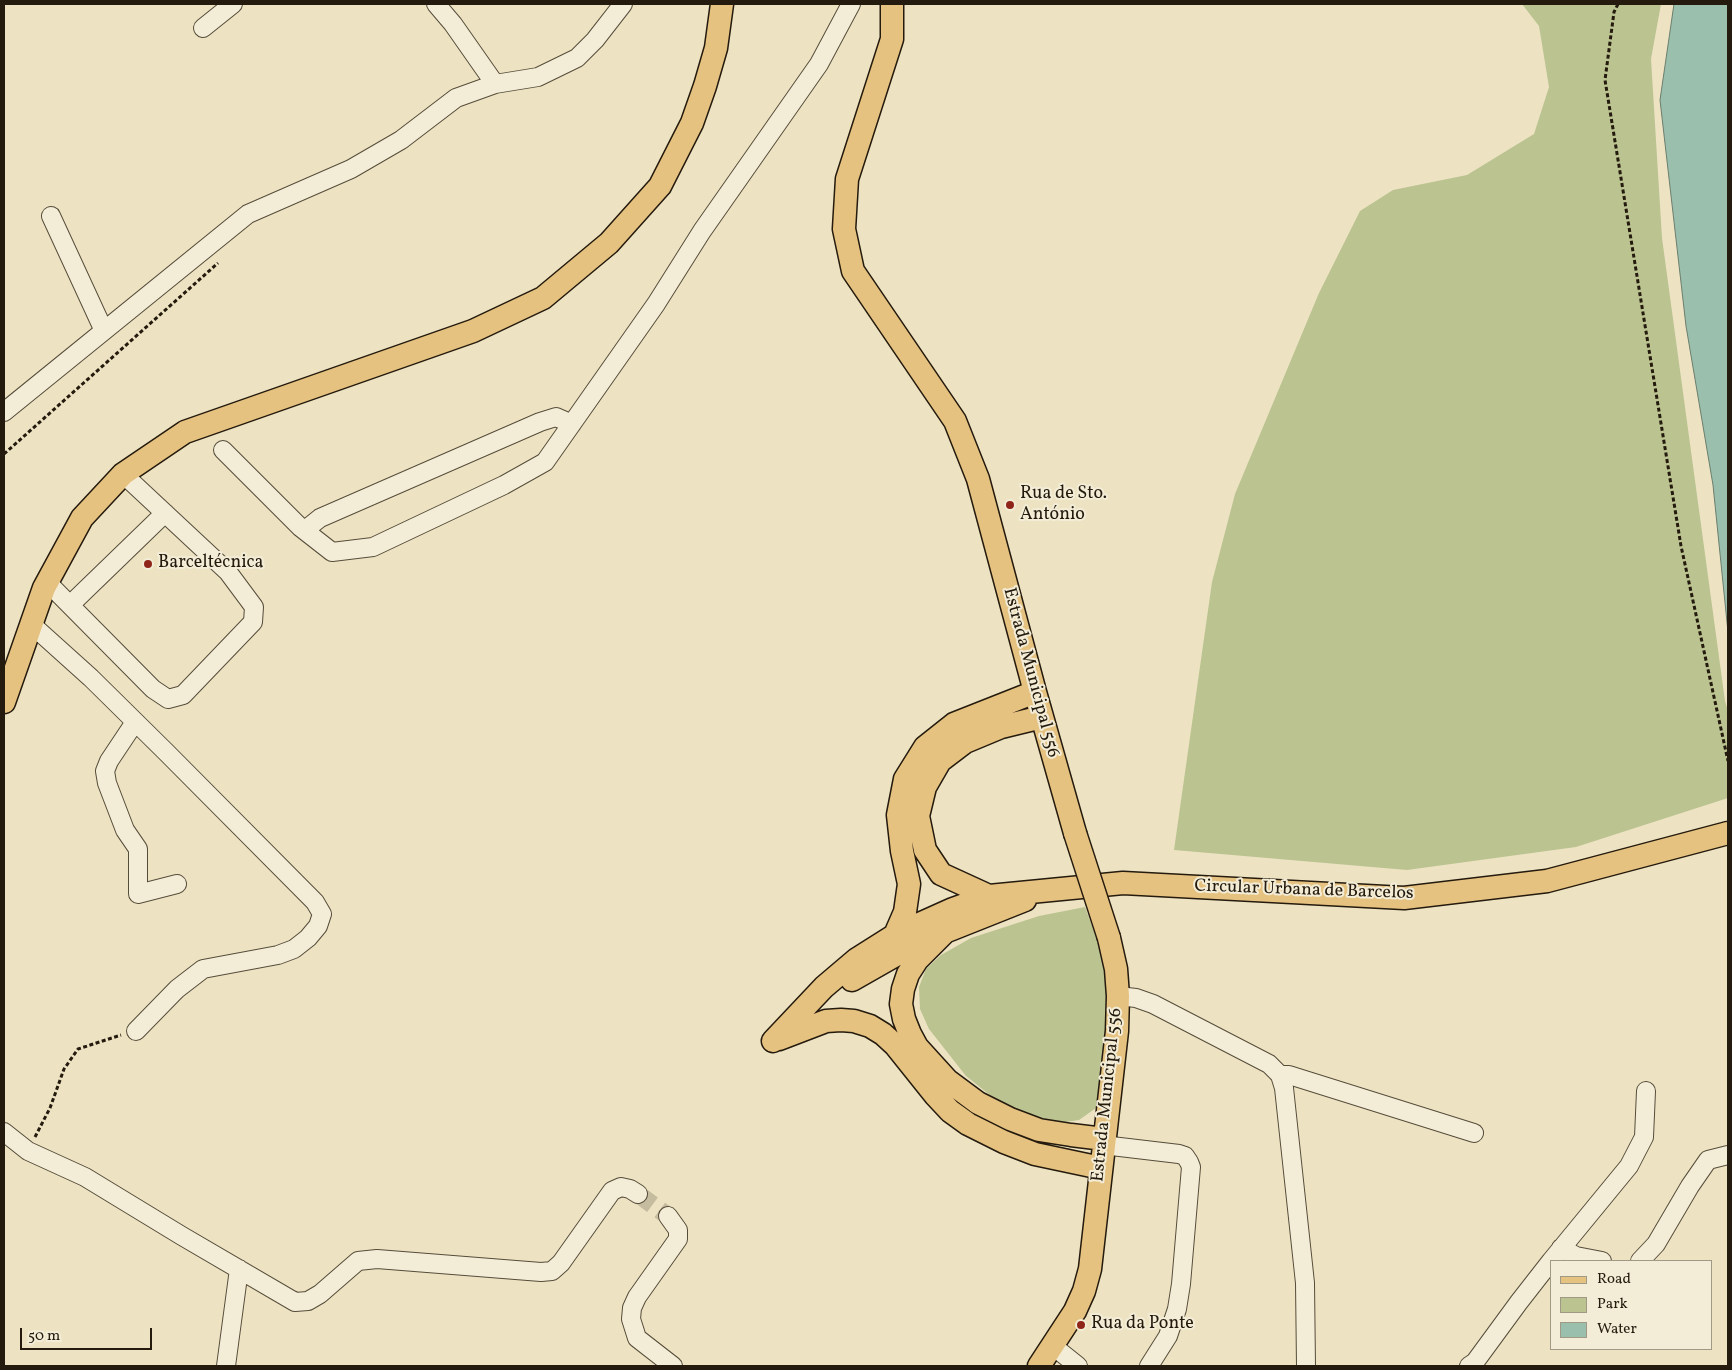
<!DOCTYPE html>
<html>
<head>
<meta charset="utf-8">
<style>
  body { margin:0 }
  #map { position:relative; width:1732px; height:1370px; overflow:hidden; background:#ede3c2; font-family:Vollkorn,serif }
  canvas { display:block }
  .frame { position:absolute; inset:0; border:5px solid #241a0d; pointer-events:none }
  .legend { position:absolute; left:1550px; top:1260px; width:162px; height:90px; box-sizing:border-box; background:#f3edd7; border:1px solid #a09986; margin:0; padding:6px 9px; list-style:none; font-size:15px; color:#241a0d }
  .legend li { display:flex; align-items:center; gap:10px; height:25px }
  .legend b { width:25px; border:1px solid #a09986 }
  .scale { position:absolute; left:20px; top:1328px; width:132px; height:22px; box-sizing:border-box; border:2px solid #241a0d; border-top:0; padding-left:6px; font-size:15px; line-height:18px; white-space:nowrap; color:#241a0d; -webkit-text-stroke:4px #f3edd7; paint-order:stroke }
</style>
</head>
<body>
<div id="map">
<canvas width="1732" height="1370"></canvas>
<div class="frame"></div>
<ul class="legend">
<li><b style="height:6px;background:#e6c281"></b>Road</li>
<li><b style="height:14px;background:#bbc391"></b>Park</li>
<li><b style="height:14px;background:#9abfad"></b>Water</li>
</ul>
<div class="scale">50 m</div>
</div>
<script>
const ctx = document.querySelector('canvas').getContext('2d');
ctx.lineJoin = 'round';
function paint(path, color) { ctx.fillStyle = color; ctx.fill(path, 'evenodd'); }
const toPath = rows => new Path2D(rows.map(r => 'M' + r).join(''));
function trace(path, color, width, dash) { ctx.strokeStyle = color; ctx.lineWidth = width; ctx.lineCap = dash ? 'butt' : 'round'; ctx.setLineDash(dash || []); ctx.stroke(path); }
function drawText(font, color, halo, rows, align = 'center') {
  ctx.font = font + ' Vollkorn,serif'; ctx.lineWidth = 4; ctx.setLineDash([]); ctx.textBaseline = 'middle'; ctx.strokeStyle = halo; ctx.fillStyle = color; for (const [text, x, y, turn = 0] of rows) {
    ctx.save(); ctx.translate(x, y); ctx.rotate((+turn || 0) * Math.PI / 180); ctx.textAlign = isNaN(turn) ? turn : align; if (halo) ctx.strokeText(text, 0, 0); ctx.fillText(text, 0, 0); ctx.restore();
  }
}
paint(toPath([
  [1522,4,1661,4,1651,59,1662,238,1725,701,1728,711,1728,798,1576,847,1407,870,1174,850,1212,582,1235,494,1319,293,1360,211,1393,190,1467,175,1534,134,1549,87,1539,26],
  [1085,907,1103,955,1109,1007,1103,1077,1096,1108,1079,1120,1058,1123,1021,1112,991,1096,966,1076,929,1029,920,1009,919,987,926,969,941,955,971,938,1039,916]
]), '#bbc391');
const water = toPath([
  [1674,4,1728,4,1728,632,1713,485,1686,326,1660,100,1674,4]
]);
paint(water, '#9abfad');
trace(water, '#6b7d6d', 1);
trace(toPath([
  [638,1194,668,1216]
]), '#c5bb9e', 18, [18, 9]);
const minor = toPath([
  [436,4,453,24,495,84],
  [203,28,233,4],
  [51,216,104,331],
  [4,412,248,214,351,169,401,140,456,98,495,84,538,77,577,58,595,40,623,4],
  [223,450,300,527,332,552,373,547,504,485,545,462,656,304,702,231,819,64,851,4],
  [305,530,320,518,540,422,556,417,572,424],
  [47,582,153,689,168,699,183,695,253,622,254,607,228,572,123,474],
  [71,604,165,513],
  [31,624,91,678,166,752,315,902,322,914,318,926,308,938,294,949,278,955,203,969,177,989,136,1031],
  [135,722,109,761,105,771,107,783,125,830,138,849,138,894,177,884],
  [1118,996,1136,998,1153,1004,1269,1064,1280,1075,1284,1088,1305,1283,1306,1366],
  [1280,1075,1289,1075,1474,1133],
  [4,1132,28,1151,85,1177,182,1236,295,1302,308,1301,320,1294,358,1261,377,1259,541,1272,552,1271,561,1263,612,1191,621,1187,630,1189,638,1194],
  [1103,1145,1179,1154,1185,1156,1189,1162,1191,1167,1181,1284,1177,1309,1168,1336,1149,1366],
  [668,1216,678,1230,678,1239,637,1297,632,1308,631,1319,637,1338,673,1366],
  [1561,1248,1576,1256,1602,1261],
  [1551,1261,1629,1166,1644,1137,1646,1091],
  [1640,1261,1656,1244,1690,1186,1708,1160,1728,1155],
  [1053,1346,1078,1366],
  [226,1366,239,1269],
  [1469,1366,1475,1362,1519,1302,1551,1261]
]);
const major = toPath([
  [892,4,892,39,847,179,844,229,853,271,955,421,978,479,1035,692,1075,833],
  [4,702,44,588,82,518,123,474,185,432,473,331,543,298,609,243,660,186,692,123,705,86,716,48,722,4],
  [989,896,941,874,925,850,918,816,925,787,940,761,965,742,1001,727,1042,717],
  [946,931,917,960,908,974,903,989,901,1004,904,1019,910,1034,917,1047,947,1080,978,1103,1010,1119,1039,1130,1071,1135,1104,1139],
  [895,935,905,912,909,884,902,851,898,815,905,779,925,747,954,724,1035,692],
  [852,980,917,943,1025,900],
  [779,1039,826,1021,841,1020,854,1021,870,1026,883,1034,895,1045,935,1095,950,1111,968,1124,1004,1142,1035,1154,1101,1168],
  [773,1041,824,987,857,959,895,935,953,909,989,896,1123,883,1404,898,1547,881,1728,833],
  [1039,1366,1075,1311,1084,1291,1090,1269,1117,1031,1118,996,1116,969,1109,938]
]);
trace(minor, '#564c3a', 20);
trace(major, '#241a0d', 25);
trace(toPath([
  [1618,4,1614,12,1605,80,1681,546,1728,761],
  [4,454,218,263],
  [35,1137,50,1108,64,1069,78,1049,121,1035]
]), '#241a0d', 3, [4, 2.5]);
trace(minor, '#f3edd7', 18);
trace(major, '#e6c281', 22);
const majorBridge = toPath([
  [1075,833,1109,938]
]);
trace(majorBridge, '#241a0d', 25, []);
trace(majorBridge, '#e6c281', 22);
for (const [x, y, r, color] of [
  [1010,505,5,"#8f2418"],
  [148,564,5,"#8f2418"],
  [1081,1325,5,"#8f2418"]
]) { const dot = new Path2D(); dot.arc(x, y, r, 0, 2 * Math.PI); ctx.fillStyle = color; ctx.fill(dot); trace(dot, '#f3edd7', 2); }
drawText('18px', '#241a0d', '#f3edd7', [
  ["Rua de Sto.",1020,495],
  ["António",1020,516],
  ["Barceltécnica",158,564],
  ["Rua da Ponte",1091,1325]
], 'left');
drawText('18px', '#241a0d', '#f3edd7', [
  ["Estrada Municipal 556",1030,673,75],
  ["Circular Urbana de Barcelos",1304,891,2],
  ["Estrada Municipal 556",1108,1095,-84]
]);
</script>
</body>
</html>
